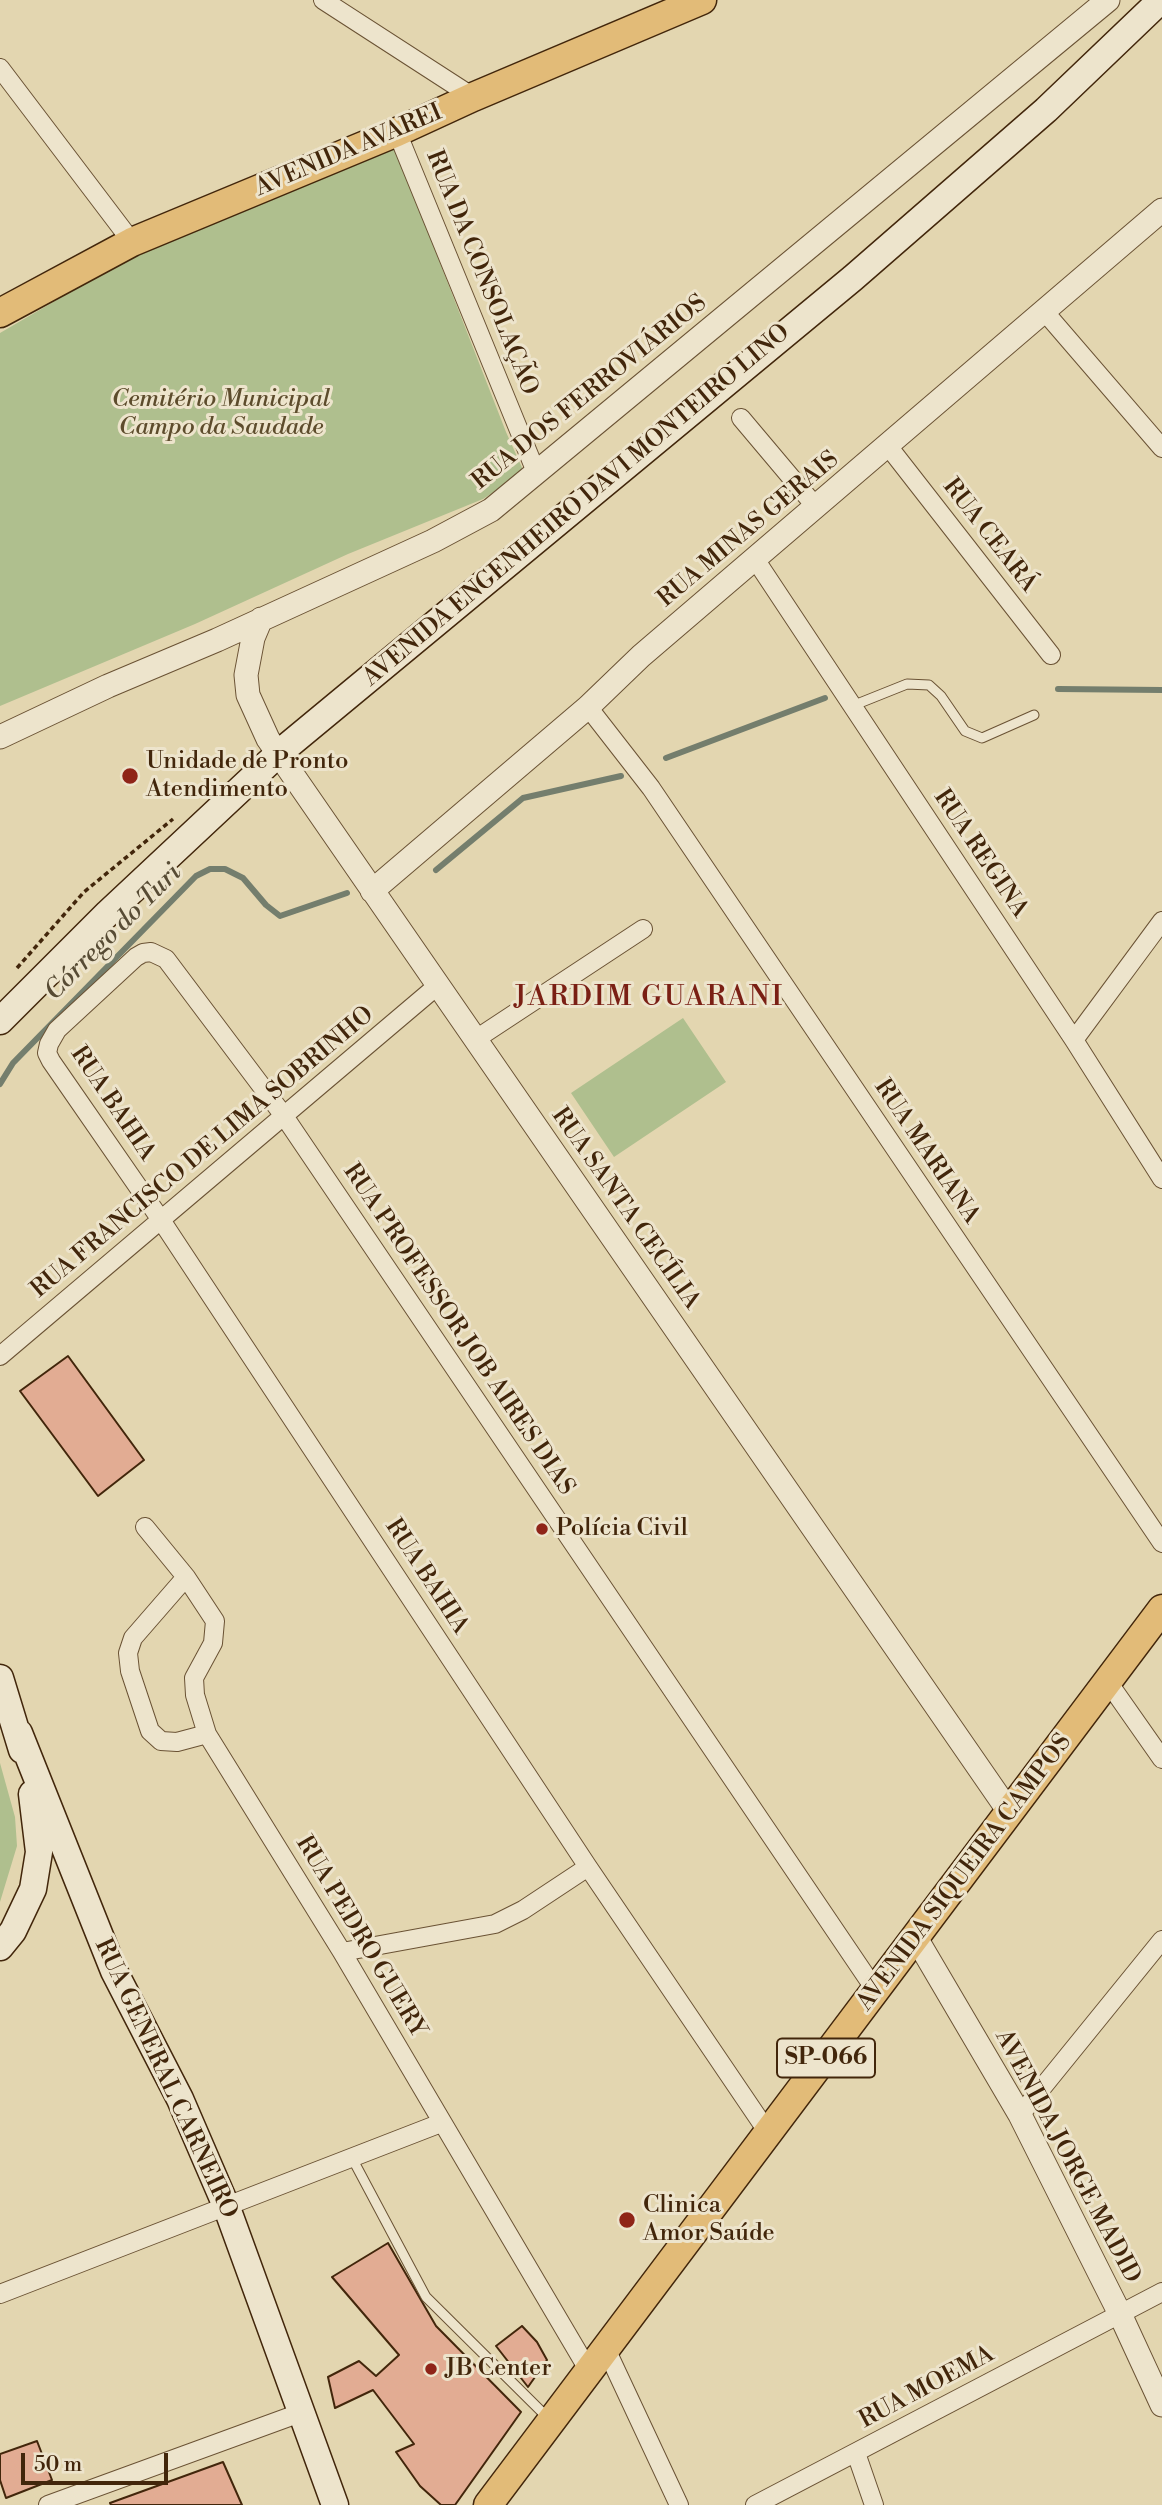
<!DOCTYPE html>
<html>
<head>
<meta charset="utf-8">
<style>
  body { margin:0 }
  #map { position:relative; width:1162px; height:2505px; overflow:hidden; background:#e3d6b0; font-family:"Libre Bodoni",serif }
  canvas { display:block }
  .scale { position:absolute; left:21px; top:2453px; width:147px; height:32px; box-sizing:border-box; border:4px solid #42260b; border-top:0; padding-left:9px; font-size:21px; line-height:24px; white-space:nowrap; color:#42260b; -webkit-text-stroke:5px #ede4cc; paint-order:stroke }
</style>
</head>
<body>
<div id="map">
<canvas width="1162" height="2505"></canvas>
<div class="scale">50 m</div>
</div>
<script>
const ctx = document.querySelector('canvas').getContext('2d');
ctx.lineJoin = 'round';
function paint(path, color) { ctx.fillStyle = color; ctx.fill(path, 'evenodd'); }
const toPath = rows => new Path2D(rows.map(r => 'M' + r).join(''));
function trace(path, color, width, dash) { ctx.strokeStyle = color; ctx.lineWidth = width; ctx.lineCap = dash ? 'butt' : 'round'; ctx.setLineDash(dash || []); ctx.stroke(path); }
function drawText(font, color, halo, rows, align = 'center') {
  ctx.font = font + ' "Libre Bodoni",serif'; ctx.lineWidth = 6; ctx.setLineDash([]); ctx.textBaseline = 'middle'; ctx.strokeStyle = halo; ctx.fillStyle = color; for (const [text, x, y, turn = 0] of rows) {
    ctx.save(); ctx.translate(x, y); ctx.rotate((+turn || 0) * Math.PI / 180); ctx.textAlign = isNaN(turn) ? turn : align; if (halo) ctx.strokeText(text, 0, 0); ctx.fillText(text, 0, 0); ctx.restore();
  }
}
paint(toPath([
  [394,145,506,432,524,472,483,499,348,554,195,624,0,706,0,333,134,255],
  [683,1018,726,1082,614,1157,571,1093],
  [0,1763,15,1817,17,1846,0,1902]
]), '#afbf8e');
trace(toPath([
  [1058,689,1162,690],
  [666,758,825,698],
  [436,870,523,798,621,776],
  [0,1084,13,1063,196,876,210,869,225,869,243,878,266,905,280,916,347,893]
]), '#747e6d', 6);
const building = toPath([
  [68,1356,144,1460,98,1496,20,1391,68,1356],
  [388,2243,436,2326,521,2412,455,2505,441,2505,420,2486,396,2452,414,2444,373,2390,335,2408,328,2377,359,2361,376,2376,399,2355,332,2277,388,2243],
  [522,2326,537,2342,547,2360,528,2387,496,2346,522,2326],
  [37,2441,52,2480,6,2498,0,2480,0,2454,37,2441],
  [223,2462,242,2505,111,2505,110,2503,223,2462]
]);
paint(building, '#e2ac93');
trace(building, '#42260b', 2);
const service = toPath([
  [852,706,907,684,929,685,941,696,965,731,982,738,1034,715],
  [352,2158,426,2297,549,2419]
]);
const minor = toPath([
  [323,0,473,97],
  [0,68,132,242],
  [397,132,536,472],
  [1044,311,1162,448],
  [741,418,816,507],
  [888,446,1051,655],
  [755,559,1074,1040,1162,1179],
  [588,707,651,788,1162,1543],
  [476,1039,643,929],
  [1074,1040,1162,921],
  [0,1356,437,986],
  [145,1527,186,1577,215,1621,213,1643,194,1678,195,1695,207,1734,342,1952,589,2371],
  [186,1577,133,1638,128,1653,130,1671,150,1731,161,1741,177,1742,207,1734],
  [1108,1682,1162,1759],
  [342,1952,495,1924,523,1910,588,1867],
  [1020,2115,1162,1940],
  [769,2134,588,1867,161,1220,51,1061,47,1053,49,1044,57,1030,136,957,143,953,151,952,166,959,284,1116,876,1991],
  [0,2294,441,2123],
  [606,2349,679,2505],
  [856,2453,874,2505],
  [48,2505,300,2413],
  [755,2505,1162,2292]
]);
const tertiary = toPath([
  [261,619,253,638,246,675,248,695,268,739,1010,1813],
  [0,737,108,686,217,640,433,541,491,510,1108,0],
  [372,891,588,707,641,656,1162,210],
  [916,1938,1020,2115,1120,2314,1162,2405]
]);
const secondary = toPath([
  [0,1021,108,913,279,753,853,278,1046,110,1161,0],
  [0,1678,22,1750],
  [19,1733,114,1971,180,2099,227,2208,335,2505],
  [0,1947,13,1931,33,1889,39,1852,32,1794]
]);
const primary = toPath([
  [0,313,132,242,397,132,473,97,702,0],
  [488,2505,1162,1609]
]);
trace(service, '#6a5234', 11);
trace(minor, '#6a5234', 20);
trace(tertiary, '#6a5234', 25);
trace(secondary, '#42260b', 29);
trace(primary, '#42260b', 31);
trace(toPath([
  [17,968,84,892,173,819]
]), '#42260b', 3.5, [5, 3.5]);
trace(service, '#ede4cc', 9);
trace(minor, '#ede4cc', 18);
trace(tertiary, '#ede4cc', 23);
trace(secondary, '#ede4cc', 26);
trace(primary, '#e2bb78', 28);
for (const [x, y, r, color] of [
  [130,776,9,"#8f2418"],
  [542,1529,7,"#8f2418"],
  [627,2220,9,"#8f2418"],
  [431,2369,7,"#8f2418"]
]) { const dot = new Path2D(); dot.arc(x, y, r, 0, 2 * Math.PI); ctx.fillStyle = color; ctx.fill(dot); trace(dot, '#ede4cc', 2.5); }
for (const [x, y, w] of [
  [826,2058,98]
]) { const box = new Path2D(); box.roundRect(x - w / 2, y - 19.5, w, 39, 5); ctx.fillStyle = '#ede4cc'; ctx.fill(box); trace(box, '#42260b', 2); }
drawText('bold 23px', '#42260b', null, [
  ["SP-066",826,2058]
]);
drawText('24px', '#42260b', '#ede4cc', [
  ["AVENIDA AVAREI",349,151,-23],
  ["RUA DA CONSOLAÇÃO",481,273,68],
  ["RUA DOS FERROVIÁRIOS",590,393,-39],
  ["AVENIDA ENGENHEIRO DAVI MONTEIRO LINO",577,506,-40],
  ["RUA MINAS GERAIS",749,530,-40],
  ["RUA CEARÁ",989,536,52],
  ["RUA REGINA",980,854,56],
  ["RUA BAHIA",112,1104,56],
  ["RUA MARIANA",926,1152,56],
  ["RUA FRANCISCO DE LIMA SOBRINHO",203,1153,-40],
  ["RUA SANTA CECÍLIA",625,1209,55],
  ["RUA PROFESSOR JOB AIRES DIAS",458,1330,56],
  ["RUA BAHIA",426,1577,57],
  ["AVENIDA SIQUEIRA CAMPOS",965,1873,-53],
  ["RUA PEDRO GUERY",360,1937,59],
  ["RUA GENERAL CARNEIRO",165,2079,65],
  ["AVENIDA JORGE MADID",1067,2157,62],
  ["RUA MOEMA",927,2388,-28]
]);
drawText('italic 24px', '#5d4c2c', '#ede4cc', [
  ["Cemitério Municipal",221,400],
  ["Campo da Saudade",221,428]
]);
drawText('24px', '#42260b', '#ede4cc', [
  ["Unidade de Pronto",146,762],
  ["Atendimento",146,790],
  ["Polícia Civil",556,1529],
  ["Clinica",643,2206],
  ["Amor Saúde",643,2234],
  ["JB Center",445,2369]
], 'left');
drawText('italic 26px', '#574b34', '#ede4cc', [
  ["Córrego do Turi",114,933,-45]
]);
ctx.letterSpacing = '2px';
drawText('28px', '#7a1f14', '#ede4cc', [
  ["JARDIM GUARANI",649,998]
]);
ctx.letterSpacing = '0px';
</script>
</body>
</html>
